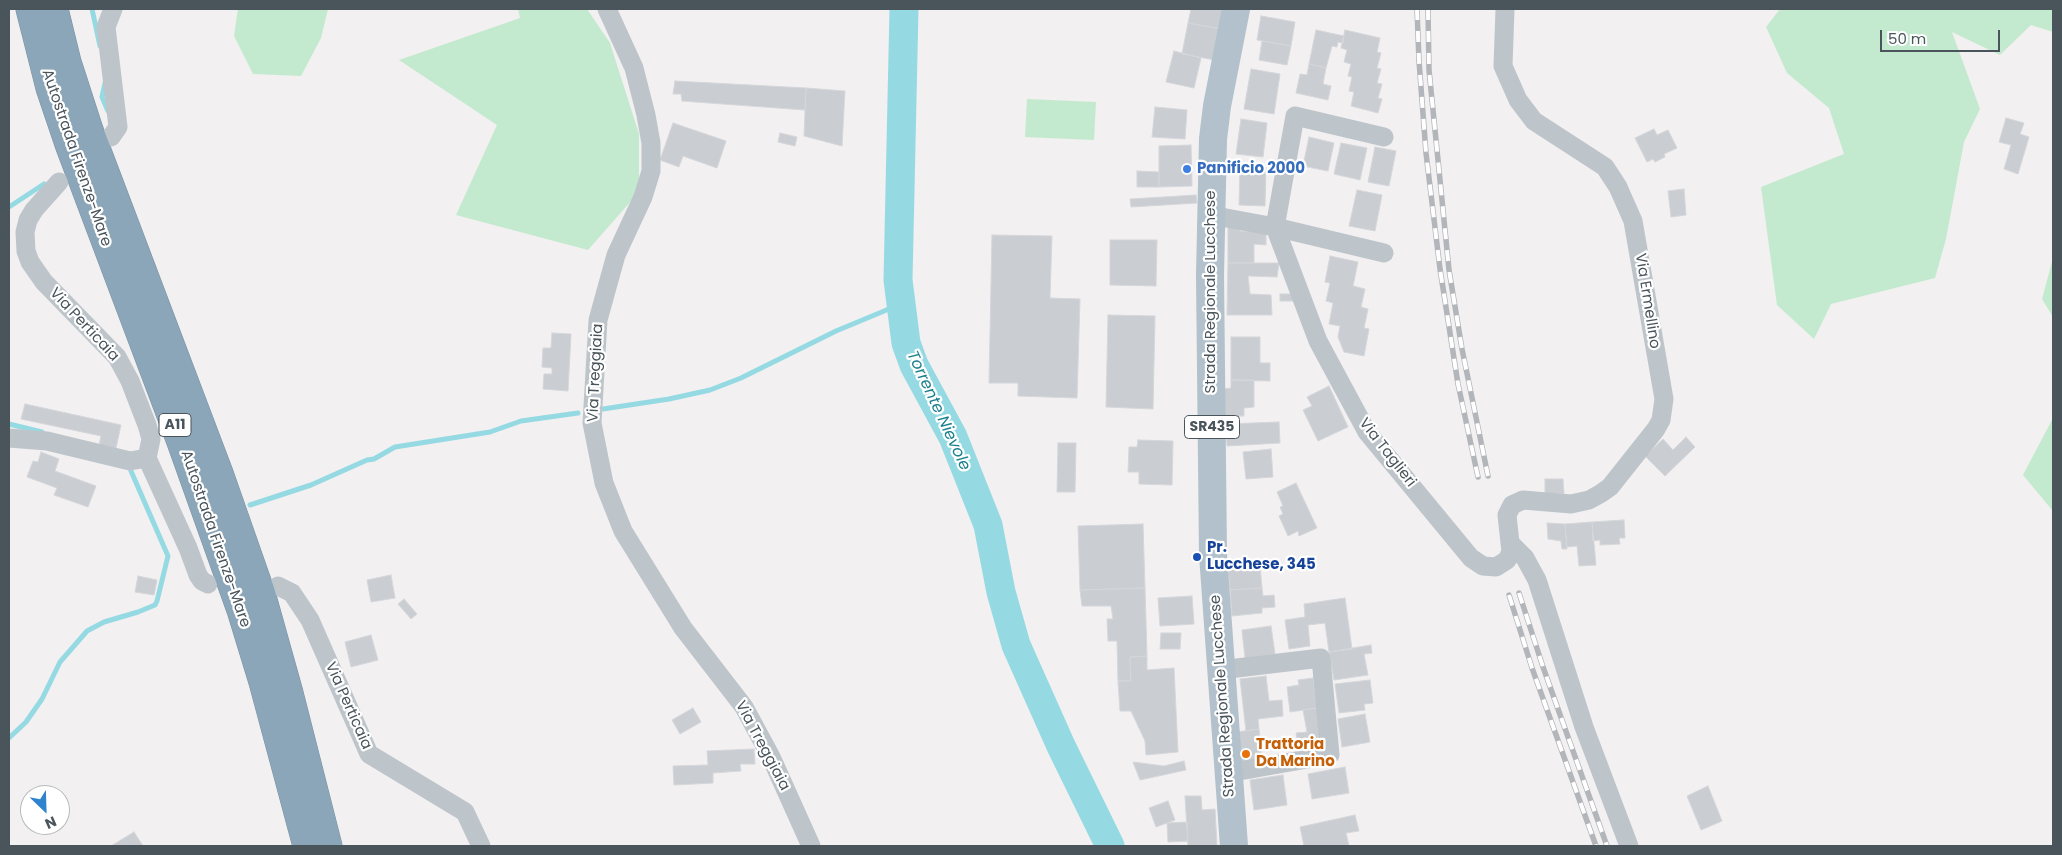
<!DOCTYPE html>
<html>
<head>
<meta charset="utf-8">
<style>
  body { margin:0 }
  #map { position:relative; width:2062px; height:855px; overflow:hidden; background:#f2f0f0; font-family:Poppins,sans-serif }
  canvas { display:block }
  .frame { position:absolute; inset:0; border:10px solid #49545b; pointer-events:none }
  .north { position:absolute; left:20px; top:785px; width:50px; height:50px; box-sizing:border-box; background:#fff; border:1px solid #b6bbbd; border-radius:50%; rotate:156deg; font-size:14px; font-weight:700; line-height:20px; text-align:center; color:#49545b }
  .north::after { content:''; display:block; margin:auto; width:18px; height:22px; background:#2d83ce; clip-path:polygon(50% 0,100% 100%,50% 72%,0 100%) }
  .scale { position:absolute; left:1880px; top:30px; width:120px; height:22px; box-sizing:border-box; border:2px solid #49545b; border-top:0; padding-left:6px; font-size:15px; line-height:18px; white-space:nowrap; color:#49545b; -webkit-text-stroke:4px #fff; paint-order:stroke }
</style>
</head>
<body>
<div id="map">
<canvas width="2062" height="855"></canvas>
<div class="frame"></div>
<div class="north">N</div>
<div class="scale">50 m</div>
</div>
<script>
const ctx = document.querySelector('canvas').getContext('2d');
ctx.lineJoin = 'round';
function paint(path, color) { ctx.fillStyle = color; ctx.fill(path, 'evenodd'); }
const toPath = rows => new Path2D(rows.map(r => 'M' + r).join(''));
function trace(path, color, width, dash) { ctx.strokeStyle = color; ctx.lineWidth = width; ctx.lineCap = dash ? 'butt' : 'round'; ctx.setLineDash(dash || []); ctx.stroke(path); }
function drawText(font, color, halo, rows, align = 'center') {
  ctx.font = font + ' Poppins,sans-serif'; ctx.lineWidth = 4.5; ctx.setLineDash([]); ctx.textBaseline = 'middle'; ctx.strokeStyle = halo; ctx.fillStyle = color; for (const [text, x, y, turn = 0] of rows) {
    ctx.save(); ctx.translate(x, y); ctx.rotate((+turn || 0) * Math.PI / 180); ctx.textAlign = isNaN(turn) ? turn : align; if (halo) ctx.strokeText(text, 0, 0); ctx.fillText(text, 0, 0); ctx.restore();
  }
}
paint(toPath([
  [238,9,328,9,321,38,301,76,253,74,234,36],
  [518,9,587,9,610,43,639,134,639,192,588,250,456,215,497,125,399,60,520,18],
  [1780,9,2053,9,2053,32,2031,25,2000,55,1952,32,1980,109,1964,142,1946,239,1935,278,1831,304,1814,339,1777,305,1761,187,1844,154,1829,108,1787,73,1766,27],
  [1027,99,1096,102,1094,140,1025,137],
  [2053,258,2053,317,2042,299],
  [2053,418,2053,511,2023,475]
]), '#c3eace');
trace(toPath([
  [92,9,100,46],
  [105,83,102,97,108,111],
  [9,207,44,184],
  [603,409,669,399,710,390,741,378,836,331,901,304],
  [9,424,42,432],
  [250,505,311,485,367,460,374,459,395,447,490,432,521,421,578,413],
  [9,738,26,722,42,699,60,662,87,631,104,622,138,612,155,605,157,601,168,556,131,471]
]), '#95dae3', 5);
trace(toPath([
  [904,9,898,280,906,343,914,365,953,437,988,525,1001,592,1016,645,1061,746,1110,846]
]), '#95dae3', 29);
const building = toPath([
  [1191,9,1224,9,1221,29,1188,23,1191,9],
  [1261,16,1295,22,1291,46,1257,40,1261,16],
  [1188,23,1221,29,1215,60,1182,54,1188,23],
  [1316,30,1344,36,1343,43,1338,42,1337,47,1332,46,1326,68,1309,64,1316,30],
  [1345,30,1380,38,1377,52,1381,53,1377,68,1381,69,1377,83,1382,84,1378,98,1382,99,1378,113,1351,106,1354,92,1349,91,1352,77,1348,76,1351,64,1344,62,1347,50,1341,48,1345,30],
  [1262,41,1291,46,1287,65,1259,60,1262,41],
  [1174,51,1201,58,1194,88,1166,82,1174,51],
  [1309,64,1326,68,1323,84,1331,86,1328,100,1296,93,1300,74,1307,75,1309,64],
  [1251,69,1280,74,1274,114,1244,109,1251,69],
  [675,81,806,88,805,110,682,101,681,94,673,94,675,81],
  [806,88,845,91,842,146,804,136,806,88],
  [1155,107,1187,110,1185,139,1152,137,1155,107],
  [2006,118,2024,123,2020,134,2029,137,2018,174,2004,169,2011,145,1999,142,2006,118],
  [1241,119,1267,123,1263,157,1236,154,1241,119],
  [673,123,726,141,717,168,683,156,679,167,660,160,673,123],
  [1654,129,1657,135,1668,130,1677,148,1664,154,1665,157,1655,162,1653,159,1647,162,1635,138,1654,129],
  [780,133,797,137,795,146,778,142,780,133],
  [1309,137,1334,143,1328,171,1303,166,1309,137],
  [1341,143,1367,148,1360,180,1334,174,1341,143],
  [1191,145,1192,186,1159,187,1159,146,1191,145],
  [1375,147,1396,151,1389,186,1368,182,1375,147],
  [1240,166,1266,167,1265,206,1239,205,1240,166],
  [1137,171,1159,172,1159,187,1137,187,1137,171],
  [1684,189,1686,215,1671,217,1668,191,1684,189],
  [1357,190,1382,195,1375,231,1349,226,1357,190],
  [1196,195,1197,203,1131,207,1130,199,1196,195],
  [1228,223,1240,226,1240,231,1266,232,1266,245,1254,244,1254,263,1228,263,1228,223],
  [992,235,1052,236,1050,298,1080,299,1077,398,1018,396,1018,383,989,383,992,235],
  [1110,240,1157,240,1156,286,1110,285,1110,240],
  [1330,256,1358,262,1353,286,1365,289,1361,307,1368,309,1364,328,1369,329,1364,356,1344,352,1338,337,1340,326,1329,324,1333,303,1326,301,1330,283,1325,282,1330,256],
  [1228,263,1279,263,1277,277,1248,276,1250,294,1271,295,1272,315,1227,315,1228,263],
  [1280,294,1293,294,1293,301,1280,301,1280,294],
  [1108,315,1155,316,1153,409,1106,407,1108,315],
  [552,333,571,334,568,391,543,389,544,374,552,374,552,368,542,367,543,348,551,348,552,333],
  [1231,337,1260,337,1260,363,1270,363,1270,381,1231,380,1231,337],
  [1231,380,1254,380,1254,407,1244,408,1244,416,1223,416,1223,389,1231,388,1231,380],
  [1329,386,1348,427,1318,441,1303,410,1312,406,1307,397,1329,386],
  [25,404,121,425,116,448,99,445,101,436,21,419,25,404],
  [1279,422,1280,443,1227,446,1226,424,1279,422],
  [1686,437,1695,447,1665,476,1645,456,1663,439,1673,450,1686,437],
  [1138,440,1173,441,1172,485,1139,484,1139,472,1128,472,1129,447,1137,447,1138,440],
  [1058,443,1076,443,1075,492,1057,492,1058,443],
  [1271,449,1273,477,1246,479,1243,452,1271,449],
  [41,452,59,459,55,471,96,486,88,507,54,495,57,488,27,477,33,461,38,462,41,452],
  [1545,479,1563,479,1564,494,1545,494,1545,479],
  [1296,483,1317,528,1299,536,1298,531,1288,536,1279,516,1283,514,1280,507,1283,506,1277,492,1296,483],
  [1624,520,1625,538,1619,538,1620,544,1600,545,1600,540,1593,541,1592,522,1624,520],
  [1592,522,1596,565,1579,566,1577,546,1567,547,1565,524,1592,522],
  [1547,523,1565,524,1567,549,1562,549,1561,541,1548,539,1547,523],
  [1143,524,1145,588,1080,590,1078,526,1143,524],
  [1260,566,1262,588,1230,590,1228,568,1260,566],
  [391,575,395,598,371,602,367,580,391,575],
  [138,576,157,580,154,595,135,592,138,576],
  [1145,588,1147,656,1130,657,1131,681,1118,681,1117,641,1108,641,1107,619,1113,619,1111,606,1082,606,1080,590,1145,588],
  [1262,588,1263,596,1274,595,1275,607,1262,608,1262,613,1232,616,1230,590,1262,588],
  [1192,596,1194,624,1160,626,1158,598,1192,596],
  [1345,598,1352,649,1329,652,1325,623,1308,625,1310,646,1289,649,1285,620,1305,617,1304,604,1345,598],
  [404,599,417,614,411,619,398,604,404,599],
  [1271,626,1275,654,1245,658,1242,630,1271,626],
  [1161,633,1181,633,1180,649,1160,649,1161,633],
  [371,635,378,660,351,667,345,642,371,635],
  [1371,645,1372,653,1364,654,1368,675,1334,680,1329,652,1371,645],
  [1147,656,1147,670,1174,668,1178,752,1146,755,1145,741,1131,711,1120,711,1118,681,1131,681,1130,657,1147,656],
  [1266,676,1269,701,1282,700,1283,716,1258,719,1259,729,1246,731,1240,679,1266,676],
  [1313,678,1317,708,1290,712,1287,687,1299,685,1298,680,1313,678],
  [1370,680,1373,703,1364,704,1365,710,1339,713,1335,684,1370,680],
  [693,708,701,722,680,734,672,720,693,708],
  [1317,708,1323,744,1298,747,1296,733,1307,732,1303,710,1317,708],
  [1365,714,1370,742,1342,747,1338,719,1365,714],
  [1259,729,1263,762,1242,765,1237,732,1259,729],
  [754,749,755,764,740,764,741,771,713,773,713,783,674,785,673,766,708,765,707,751,754,749],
  [1184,761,1186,770,1140,780,1133,762,1164,766,1184,761],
  [1345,767,1349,793,1312,799,1308,774,1345,767],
  [1283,775,1287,805,1254,810,1250,780,1283,775],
  [1708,786,1722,821,1701,830,1687,796,1708,786],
  [1185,796,1201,796,1202,810,1215,809,1217,846,1188,846,1185,796],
  [1168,801,1175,820,1156,827,1149,808,1168,801],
  [1355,815,1359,831,1346,833,1349,846,1304,846,1300,827,1355,815],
  [1187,822,1188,841,1168,842,1167,823,1187,822],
  [134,832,143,846,111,846,134,832]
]);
paint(building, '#cacdd1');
trace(building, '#d4d6da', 1);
const highway = toPath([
  [30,9,50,88,70,147,181,442,241,610,263,682,307,846],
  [54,9,67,62,89,130,220,476,261,593,289,693,328,846]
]);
trace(highway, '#7891a4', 29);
trace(toPath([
  [607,9,634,68,646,115,651,143,651,171,643,197,616,255,598,320,592,423,604,483,623,531,683,628,744,707,771,757,811,846],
  [111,137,118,127,106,27,113,9],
  [1384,137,1295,116,1275,227,1318,341,1367,432,1471,558,1483,566,1496,567,1507,560,1511,552,1507,515,1512,505,1523,500,1571,504,1589,500,1600,494,1610,487,1656,429,1661,420,1664,399,1633,221,1618,187,1605,167,1534,121,1518,100,1503,66,1505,9],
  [59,182,34,210,28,220,25,232,26,251,30,262,44,282,117,357,130,381,147,425,151,439,147,458,188,548,198,575,202,581,208,584],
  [1210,215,1275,227,1384,253],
  [9,438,47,441,130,461,147,458],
  [1510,543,1525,558,1537,580,1584,727,1629,846],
  [278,586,292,593,310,620,369,754,465,812,481,846],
  [1220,670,1321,658,1330,755,1228,773]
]), '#bdc5cb', 19);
trace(toPath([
  [1234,846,1213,555,1210,275,1213,139,1217,106,1236,9]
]), '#b2c1cb', 28);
trace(highway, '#8ca6b9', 28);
const rail = toPath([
  [1417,9,1419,61,1426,153,1440,269,1458,384,1478,477],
  [1428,9,1429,70,1449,270,1462,349,1488,476],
  [1519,593,1543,667,1607,846],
  [1509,595,1532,668,1596,846]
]);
trace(rail, '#b2b5b9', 5.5);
trace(rail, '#fff', 4, [11]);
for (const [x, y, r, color] of [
  [1187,169,5,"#3f7fe0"],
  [1197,557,5,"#1a4fb4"],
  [1246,754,5,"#e8710a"]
]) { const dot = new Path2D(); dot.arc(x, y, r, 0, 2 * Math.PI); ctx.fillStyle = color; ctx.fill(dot); trace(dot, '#fff', 2); }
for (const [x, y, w] of [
  [175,425,32],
  [1212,427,55]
]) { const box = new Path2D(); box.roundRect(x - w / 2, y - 11.5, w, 23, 4); ctx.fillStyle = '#fff'; ctx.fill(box); trace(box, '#49545b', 1); }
drawText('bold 14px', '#49545b', null, [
  ["A11",175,425],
  ["SR435",1212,427]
]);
drawText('15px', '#49545b', '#fff', [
  ["Autostrada Firenze-Mare",76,158,71],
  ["Strada Regionale Lucchese",1211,292,-90],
  ["Via Ermellino",1647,301,81],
  ["Via Perticaia",84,325,47],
  ["Via Treggiaia",596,373,-87],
  ["Via Taglieri",1387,453,52],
  ["Autostrada Firenze-Mare",215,539,71],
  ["Strada Regionale Lucchese",1223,696,-94],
  ["Via Perticaia",348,706,66],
  ["Via Treggiaia",762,746,62]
]);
drawText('bold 15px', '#366cbe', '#fff', [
  ["Panificio 2000",1197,169]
], 'left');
drawText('bold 15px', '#164399', '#fff', [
  ["Pr.",1207,548],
  ["Lucchese, 345",1207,565]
], 'left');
drawText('bold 15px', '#c56008', '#fff', [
  ["Trattoria",1256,745],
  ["Da Marino",1256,762]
], 'left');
drawText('italic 16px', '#1b818d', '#fff', [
  ["Torrente Nievole",938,411,65]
]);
</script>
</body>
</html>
